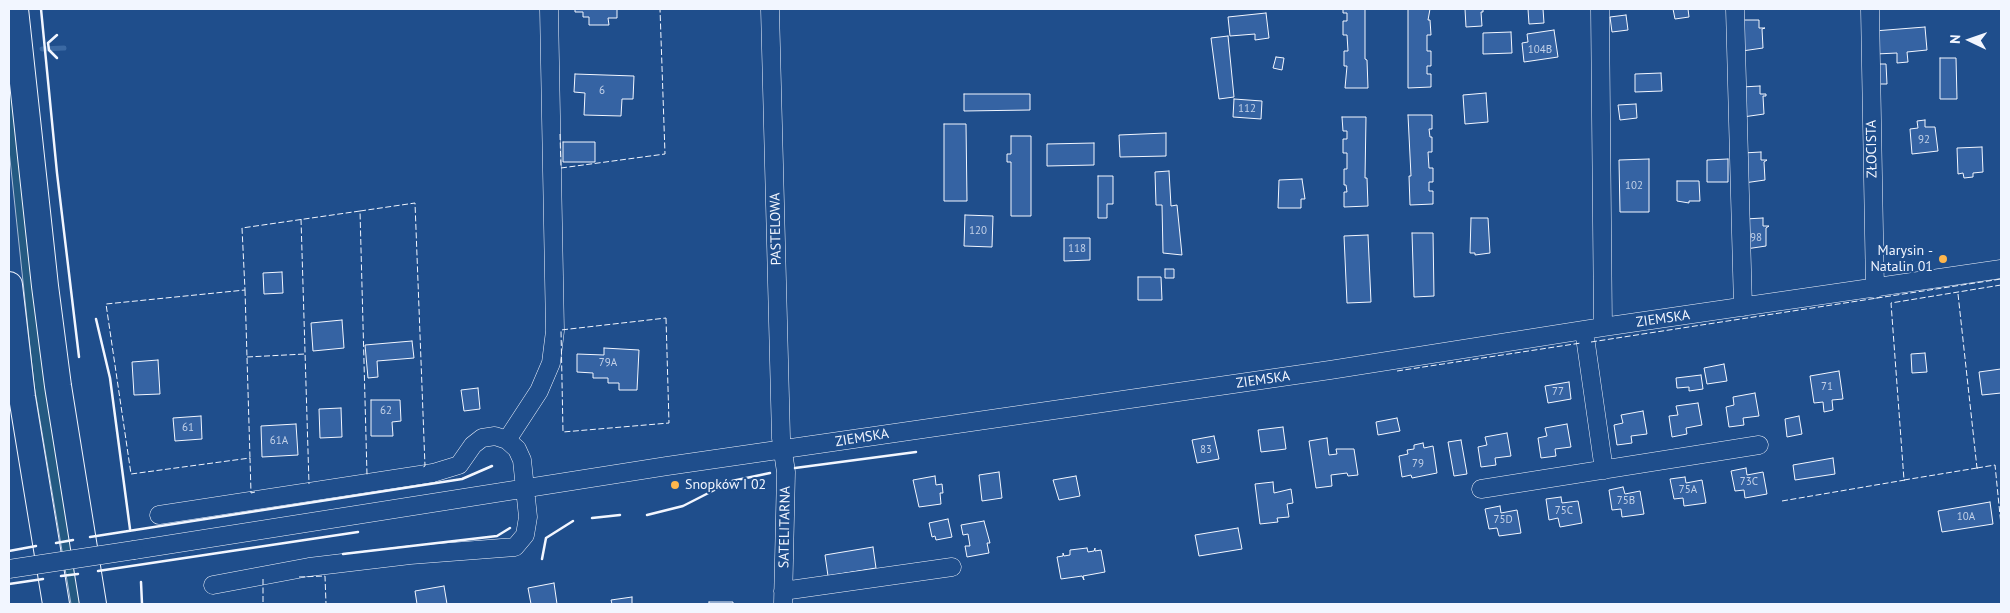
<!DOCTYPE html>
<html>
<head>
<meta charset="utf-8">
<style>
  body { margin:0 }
  #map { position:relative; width:2010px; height:613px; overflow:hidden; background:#1f4e8c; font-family:"PT Sans",sans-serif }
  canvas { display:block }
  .frame { position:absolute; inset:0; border:10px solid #f2f6ff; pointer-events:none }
  .north { position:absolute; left:1945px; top:15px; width:50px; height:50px; -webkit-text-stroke:4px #1f4e8c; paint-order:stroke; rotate:273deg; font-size:14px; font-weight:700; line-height:20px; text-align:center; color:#f2f6ff }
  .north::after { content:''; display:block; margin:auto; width:18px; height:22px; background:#f2f6ff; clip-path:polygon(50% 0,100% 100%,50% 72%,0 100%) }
</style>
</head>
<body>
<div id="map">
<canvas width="2010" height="613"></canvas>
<div class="frame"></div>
<div class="north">N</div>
</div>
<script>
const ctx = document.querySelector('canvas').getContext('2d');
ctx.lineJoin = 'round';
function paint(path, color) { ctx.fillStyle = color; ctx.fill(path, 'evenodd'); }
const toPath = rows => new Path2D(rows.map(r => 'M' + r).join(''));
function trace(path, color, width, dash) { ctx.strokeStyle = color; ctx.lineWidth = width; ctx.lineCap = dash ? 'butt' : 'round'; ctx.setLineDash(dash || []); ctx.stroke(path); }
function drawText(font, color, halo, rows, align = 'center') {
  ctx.font = font + ' "PT Sans",sans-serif'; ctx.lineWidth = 4; ctx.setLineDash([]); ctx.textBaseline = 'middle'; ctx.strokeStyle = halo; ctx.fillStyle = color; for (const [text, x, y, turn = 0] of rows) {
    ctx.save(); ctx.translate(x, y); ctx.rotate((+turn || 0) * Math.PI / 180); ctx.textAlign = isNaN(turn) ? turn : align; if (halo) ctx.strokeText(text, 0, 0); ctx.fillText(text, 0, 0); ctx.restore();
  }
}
const green = toPath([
  [9,32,83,604,71,604,34,385,9,150,9,32]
]);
paint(green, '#245a82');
trace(green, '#a8bbd7', 1);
trace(toPath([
  [42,49,64,48]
]), '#3b69a3', 5);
const building = toPath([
  [575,9,617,9,617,18,608,18,609,25,589,25,589,17,583,17,583,12,575,12,575,9],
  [1343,9,1365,9,1365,59,1367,60,1368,88,1345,88,1347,66,1344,66,1344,51,1348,51,1347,35,1343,35,1343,21,1347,21,1347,13,1343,13,1343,9],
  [1408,9,1430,9,1428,20,1430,20,1431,35,1427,35,1427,51,1431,51,1431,66,1427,66,1427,74,1431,74,1431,87,1408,88,1408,9],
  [1465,9,1483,9,1483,12,1481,12,1482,26,1466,27,1465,9],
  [1528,9,1543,9,1544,23,1529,24,1528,9],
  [1673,9,1688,9,1689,17,1675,19,1673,9],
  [1266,13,1269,38,1255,40,1255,34,1230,36,1228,17,1266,13],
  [1626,15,1628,30,1612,32,1610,17,1626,15],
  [1741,20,1759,20,1759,28,1765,28,1762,29,1763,48,1742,51,1741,20],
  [1925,27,1927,50,1907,52,1908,62,1897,63,1897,53,1876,54,1874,31,1925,27],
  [1554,30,1558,57,1524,62,1522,43,1528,42,1527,34,1554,30],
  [1511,32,1512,53,1483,54,1483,33,1511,32],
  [1228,36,1234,97,1219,99,1211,38,1228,36],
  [1276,57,1284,58,1282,70,1273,68,1276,57],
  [1940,58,1956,58,1957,99,1940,99,1940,58],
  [1873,64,1886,64,1887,84,1873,84,1873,64],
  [1661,73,1662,91,1635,92,1635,74,1661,73],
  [575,74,634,76,633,99,622,99,621,116,584,115,585,93,574,92,575,74],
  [1760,86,1760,94,1766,94,1766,96,1763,96,1764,114,1743,117,1742,87,1760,86],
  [1486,93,1488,122,1465,124,1463,95,1486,93],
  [964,94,1030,94,1030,110,964,111,964,94],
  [1234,99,1262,101,1261,119,1233,117,1234,99],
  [1636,104,1637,118,1620,120,1618,105,1636,104],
  [1408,115,1432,115,1432,129,1429,129,1430,137,1432,137,1432,152,1428,152,1429,168,1433,168,1433,182,1429,182,1429,191,1433,191,1433,204,1410,205,1409,176,1411,176,1408,115],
  [1342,117,1366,117,1365,178,1367,178,1368,206,1344,207,1344,192,1347,192,1346,185,1344,185,1344,169,1347,169,1347,153,1343,153,1343,139,1347,139,1347,131,1343,131,1342,117],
  [1925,120,1925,127,1935,127,1938,151,1912,154,1910,129,1918,128,1917,121,1925,120],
  [944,124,966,124,967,201,944,201,944,124],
  [1166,133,1166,156,1120,157,1119,135,1166,133],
  [1011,136,1031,136,1031,216,1011,216,1011,162,1007,162,1007,154,1011,154,1011,136],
  [563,142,595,142,595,162,563,162,563,142],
  [1094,143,1094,165,1047,166,1047,144,1094,143],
  [1982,147,1983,172,1973,173,1973,177,1964,178,1963,173,1958,174,1957,148,1982,147],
  [1761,152,1761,160,1767,160,1764,162,1765,180,1744,183,1743,153,1761,152],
  [1649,159,1649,212,1620,212,1619,160,1649,159],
  [1728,159,1728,182,1707,182,1707,160,1728,159],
  [1169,171,1171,206,1177,205,1182,255,1163,253,1162,205,1156,205,1155,172,1169,171],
  [1098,176,1113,176,1113,204,1107,204,1107,218,1098,218,1098,176],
  [1302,179,1305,199,1301,199,1301,208,1278,208,1279,180,1302,179],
  [1677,181,1699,181,1700,201,1689,201,1689,203,1677,201,1677,181],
  [965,215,993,216,992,247,964,246,965,215],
  [1471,218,1488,218,1490,253,1475,255,1475,253,1470,253,1471,218],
  [1763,218,1763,226,1769,226,1766,228,1766,246,1746,249,1745,219,1763,218],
  [1412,233,1433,233,1434,296,1414,297,1412,233],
  [1368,235,1371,302,1347,303,1344,236,1368,235],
  [1064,238,1090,238,1090,260,1064,261,1064,238],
  [1165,269,1174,269,1174,278,1165,278,1165,269],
  [282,272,283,293,264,294,263,273,282,272],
  [1138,277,1161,277,1162,300,1138,300,1138,277],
  [342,320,344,348,313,351,311,323,342,320],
  [412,341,414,358,377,361,378,377,368,378,365,345,412,341],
  [604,348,639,350,637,390,619,390,619,383,608,383,608,378,593,378,593,373,577,372,577,354,604,355,604,348],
  [1925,353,1927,372,1912,373,1911,354,1925,353],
  [158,360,160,394,134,395,132,362,158,360],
  [1724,364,1727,381,1707,384,1704,368,1724,364],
  [2001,369,2001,393,1982,395,1979,372,2001,369],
  [1839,371,1843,399,1832,400,1833,410,1824,412,1823,402,1814,403,1810,376,1839,371],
  [1701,375,1703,389,1689,391,1689,387,1677,388,1676,378,1701,375],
  [1569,382,1571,399,1548,403,1545,386,1569,382],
  [478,388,480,409,464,411,461,390,478,388],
  [1755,393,1759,416,1743,418,1744,425,1729,427,1726,407,1734,405,1733,397,1755,393],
  [371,400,400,400,401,421,392,422,393,436,371,436,371,400],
  [1698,403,1702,425,1686,428,1687,434,1672,437,1669,416,1678,415,1676,406,1698,403],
  [341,408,342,437,320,438,319,409,341,408],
  [1643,411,1647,434,1631,436,1632,443,1617,445,1614,425,1623,423,1621,415,1643,411],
  [201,416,202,439,175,441,173,418,201,416],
  [1799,416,1802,434,1787,437,1785,419,1799,416],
  [1397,418,1400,431,1378,435,1376,422,1397,418],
  [296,424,298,455,262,457,261,426,296,424],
  [1567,424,1571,447,1555,449,1556,456,1541,458,1538,438,1547,436,1545,428,1567,424],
  [1283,427,1286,449,1261,452,1258,430,1283,427],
  [1507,433,1511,456,1495,458,1496,465,1481,467,1478,447,1487,445,1485,437,1507,433],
  [1214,436,1219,459,1197,463,1192,440,1214,436],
  [1327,438,1329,455,1337,454,1336,449,1354,449,1358,475,1348,476,1347,473,1331,475,1332,486,1316,488,1309,441,1327,438],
  [1461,440,1467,474,1454,476,1448,442,1461,440],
  [1423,443,1424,448,1433,446,1437,473,1412,478,1411,475,1402,477,1399,456,1408,454,1407,450,1414,449,1414,445,1423,443],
  [1833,458,1835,474,1795,480,1793,465,1833,458],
  [1746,468,1747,475,1763,472,1767,494,1745,498,1744,490,1735,491,1731,471,1746,468],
  [999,472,1002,498,982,501,979,475,999,472],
  [935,476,936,485,942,484,943,493,940,493,941,504,919,507,913,480,935,476],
  [1076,476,1080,496,1059,500,1053,480,1076,476],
  [1685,477,1686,483,1702,480,1706,503,1684,506,1683,498,1674,499,1670,479,1685,477],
  [1273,482,1274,493,1291,489,1293,503,1287,504,1289,517,1277,518,1278,522,1260,524,1255,484,1273,482],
  [1623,487,1625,494,1640,491,1644,514,1622,517,1621,509,1612,510,1609,490,1623,487],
  [1561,497,1562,503,1578,501,1582,523,1560,527,1558,518,1549,520,1546,499,1561,497],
  [1990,502,1993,524,1942,532,1938,511,1990,502],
  [1500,506,1501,513,1517,510,1521,533,1499,536,1497,528,1489,529,1485,509,1500,506],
  [948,519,952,537,936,540,935,536,932,537,929,523,948,519],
  [984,521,990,543,987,543,989,553,967,557,965,546,970,546,968,534,963,535,961,525,984,521],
  [1238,528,1242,549,1199,556,1195,535,1238,528],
  [873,547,876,568,828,576,825,555,873,547],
  [1087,548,1088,552,1094,551,1095,548,1095,551,1101,550,1105,572,1083,576,1084,580,1082,576,1061,579,1057,557,1063,556,1063,553,1064,556,1070,555,1070,550,1087,548],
  [554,583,557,604,531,604,528,588,554,583],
  [444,586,447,604,417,604,415,591,444,586],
  [632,597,632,604,612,604,611,600,632,597],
  [709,602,733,602,733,604,709,604,709,602]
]);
paint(building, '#3563a3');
trace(building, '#f2f6ff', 1);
const minor = toPath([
  [770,9,781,438,786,472,783,604],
  [1600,9,1603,327],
  [1735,9,1743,307],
  [1870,9,1875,289],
  [1584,330,1604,470],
  [507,440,539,391,551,363,555,331,549,9],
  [1481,489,1759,445],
  [159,515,433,473,459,465,473,445,482,438,495,436,507,440,517,449,522,460,528,517,525,535,515,547,410,555,309,567,213,585],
  [134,550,667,466,1330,370,1603,327,2001,269],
  [783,591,952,567]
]);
const highway = toPath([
  [15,9,45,286,58,386,93,604],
  [9,285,22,397,56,604]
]);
trace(minor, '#f2f6ff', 19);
trace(highway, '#f2f6ff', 28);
trace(minor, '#1f4e8c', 18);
trace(highway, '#1f4e8c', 26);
const minorBridge = toPath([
  [9,569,134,550]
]);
trace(minorBridge, '#f2f6ff', 19, []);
trace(minorBridge, '#1f4e8c', 18);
trace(toPath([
  [560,134,561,168,665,154,660,9],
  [360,211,415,203,425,466,423,467],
  [301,219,309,484],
  [245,290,250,458],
  [1958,294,1977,468,1979,468],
  [666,318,669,423,563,432,561,330,666,318],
  [1591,342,2001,279],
  [247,357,305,354],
  [1397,371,1581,343],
  [1977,468,1904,480,1891,303,2001,285],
  [1977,468,1995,465,2001,525],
  [255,492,251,493,250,458,131,474,106,304,245,290,242,228,360,211,367,475],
  [1782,501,1905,480],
  [299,577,325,576,326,604],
  [263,579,263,604]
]), '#f2f6ff', 1, [6, 2.5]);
trace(toPath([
  [41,9,57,173,79,357],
  [57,58,49,50,48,43,57,35],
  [96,319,110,378,130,529],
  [795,468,916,452],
  [647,515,683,506,732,481,770,473],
  [592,518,620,515],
  [90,537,462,479,492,466],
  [56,543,73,540],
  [9,551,36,546],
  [343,554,497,536,510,528],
  [542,559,546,538,573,521],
  [98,571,358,532],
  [61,576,78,574],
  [141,582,142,604],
  [9,584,43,579]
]), '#f2f6ff', 2.5);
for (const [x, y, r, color] of [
  [1943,259,5,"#ffb74d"],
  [675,485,5,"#ffb74d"]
]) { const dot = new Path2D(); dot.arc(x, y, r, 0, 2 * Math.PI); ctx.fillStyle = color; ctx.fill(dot); trace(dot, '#1f4e8c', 2); }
drawText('11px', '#c3d1e8', null, [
  ["104B",1540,50],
  ["6",602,91],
  ["112",1247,109],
  ["92",1924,140],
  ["102",1634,186],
  ["120",978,231],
  ["98",1756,238],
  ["118",1077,249],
  ["79A",608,363],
  ["71",1827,387],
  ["77",1558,392],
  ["62",386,411],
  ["61",188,428],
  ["61A",279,441],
  ["83",1206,450],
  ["79",1418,464],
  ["73C",1749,482],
  ["75A",1688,490],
  ["75B",1626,501],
  ["75C",1564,511],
  ["10A",1966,517],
  ["75D",1503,520]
]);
drawText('14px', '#f2f6ff', '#1f4e8c', [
  ["ZŁOCISTA",1872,149,-91],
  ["PASTELOWA",776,229,-91],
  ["ZIEMSKA",1663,319,-8],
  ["ZIEMSKA",1263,380,-8],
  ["ZIEMSKA",862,438,-9],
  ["SATELITARNA",785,527,-89]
]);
drawText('14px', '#f2f6ff', '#1f4e8c', [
  ["Marysin -",1933,251],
  ["Natalin 01",1933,267],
  ["Snopków I 02",685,485,"left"]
], 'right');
</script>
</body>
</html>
